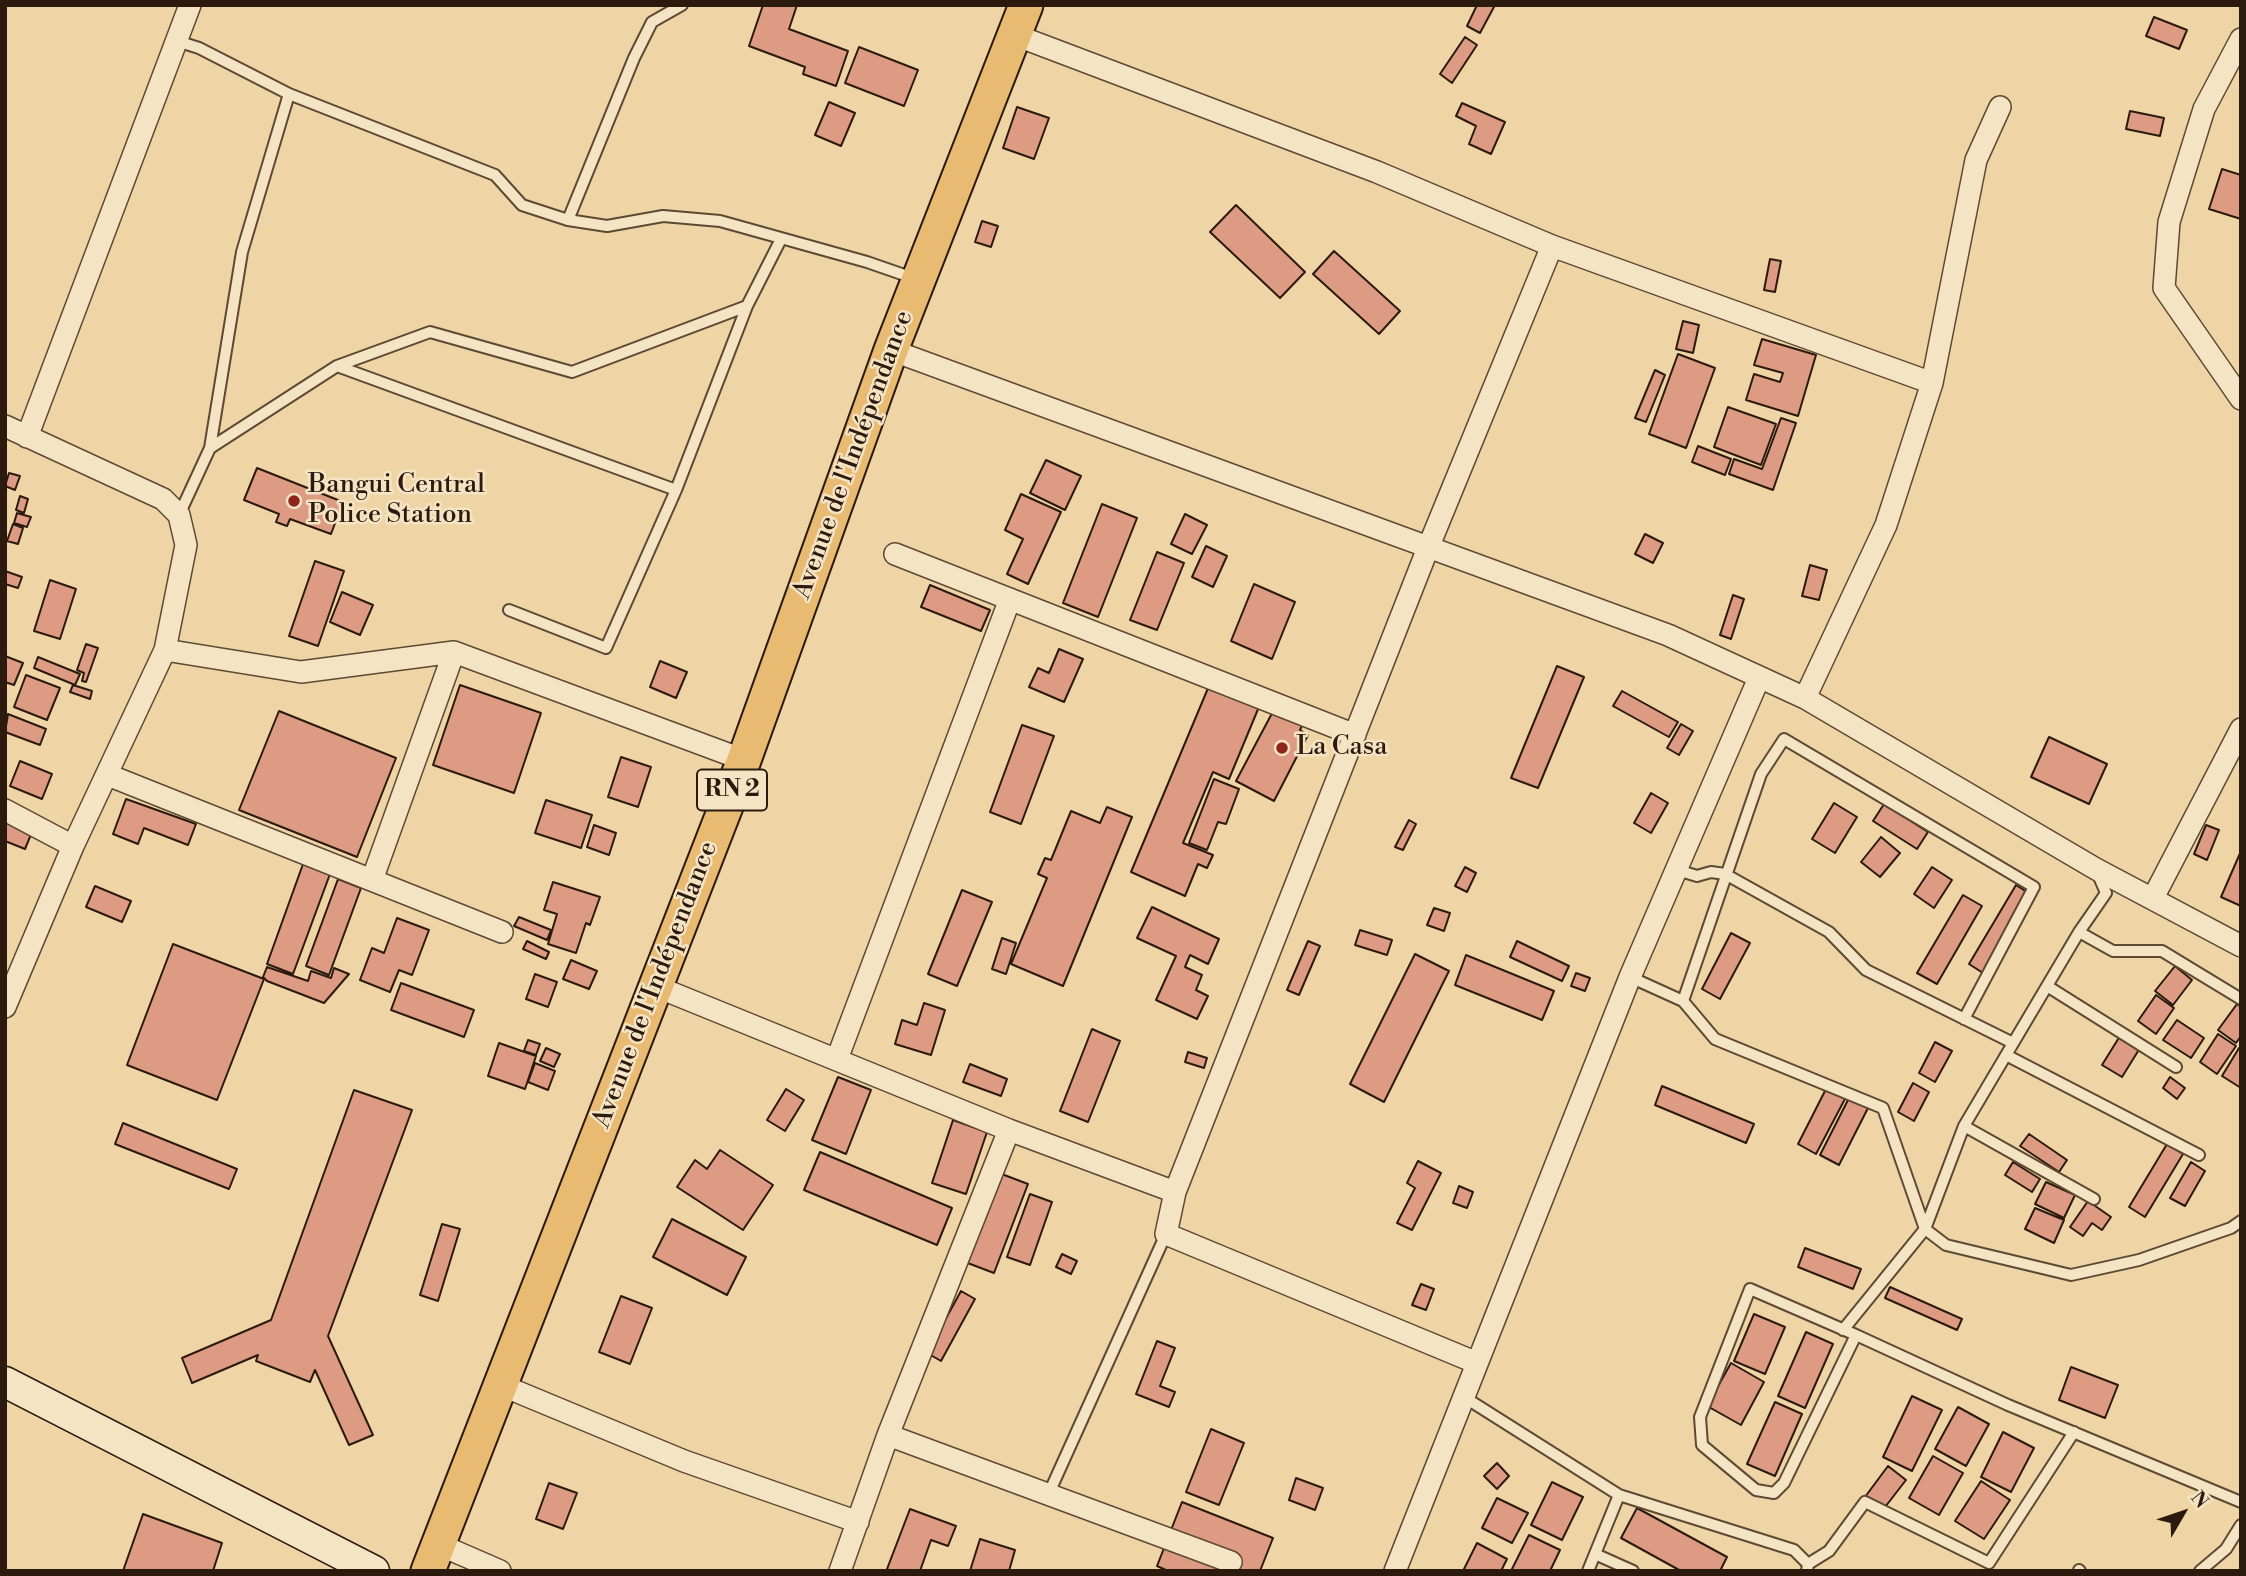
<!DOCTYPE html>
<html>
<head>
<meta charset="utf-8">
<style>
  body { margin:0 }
  #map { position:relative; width:2246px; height:1576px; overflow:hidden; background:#efd5a5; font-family:"Libre Bodoni",serif }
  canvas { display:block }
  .frame { position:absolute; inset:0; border:7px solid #2c1a0f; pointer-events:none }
  .north { position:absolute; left:2148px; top:1478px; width:70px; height:70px; -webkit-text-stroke:5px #f5e4c4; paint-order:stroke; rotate:51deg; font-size:19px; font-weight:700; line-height:28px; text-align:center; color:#2c1a0f }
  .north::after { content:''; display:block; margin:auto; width:24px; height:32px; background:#2c1a0f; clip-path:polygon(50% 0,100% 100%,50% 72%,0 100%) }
</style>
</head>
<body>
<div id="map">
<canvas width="2246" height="1576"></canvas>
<div class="frame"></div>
<div class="north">N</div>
</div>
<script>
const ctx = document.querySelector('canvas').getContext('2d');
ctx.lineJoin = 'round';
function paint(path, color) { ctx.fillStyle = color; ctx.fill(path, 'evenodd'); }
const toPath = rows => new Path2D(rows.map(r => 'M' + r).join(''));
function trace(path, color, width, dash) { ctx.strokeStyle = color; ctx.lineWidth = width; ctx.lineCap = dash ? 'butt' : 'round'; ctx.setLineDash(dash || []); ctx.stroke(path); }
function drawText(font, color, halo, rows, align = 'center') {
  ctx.font = font + ' "Libre Bodoni",serif'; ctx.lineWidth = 5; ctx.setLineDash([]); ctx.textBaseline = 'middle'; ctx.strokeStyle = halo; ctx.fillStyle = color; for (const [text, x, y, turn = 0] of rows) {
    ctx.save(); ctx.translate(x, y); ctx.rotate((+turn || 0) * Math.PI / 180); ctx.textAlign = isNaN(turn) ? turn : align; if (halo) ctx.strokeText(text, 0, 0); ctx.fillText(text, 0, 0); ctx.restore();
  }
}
const building = toPath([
  [763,5,797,5,789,29,848,51,836,86,803,74,805,67,749,46,763,5],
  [1477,5,1495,5,1480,33,1467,26,1477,5],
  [2154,17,2187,30,2179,49,2146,36,2154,17],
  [1465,37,1477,45,1452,83,1440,74,1465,37],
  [859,47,918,70,904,106,845,83,859,47],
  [829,102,855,113,841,146,815,135,829,102],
  [1462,103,1505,122,1491,154,1469,144,1476,126,1456,116,1462,103],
  [1017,107,1049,118,1034,159,1003,148,1017,107],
  [2130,111,2164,118,2160,136,2126,129,2130,111],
  [2222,169,2241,175,2241,219,2209,209,2222,169],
  [1236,205,1305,272,1280,298,1210,232,1236,205],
  [982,221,998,226,991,247,975,242,982,221],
  [1334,251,1400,311,1379,334,1313,274,1334,251],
  [1770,259,1781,261,1775,292,1764,290,1770,259],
  [1683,321,1699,325,1693,353,1676,349,1683,321],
  [1762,339,1816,355,1798,416,1746,400,1754,374,1780,382,1783,373,1754,365,1762,339],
  [1678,354,1715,368,1686,448,1649,434,1678,354],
  [1655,370,1665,375,1646,422,1635,418,1655,370],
  [1728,407,1776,424,1761,465,1714,447,1728,407],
  [1781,418,1796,423,1773,490,1729,474,1734,459,1762,469,1781,418],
  [1698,446,1731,459,1725,475,1692,462,1698,446],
  [1046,460,1081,476,1065,510,1030,493,1046,460],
  [257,468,343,502,331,534,290,519,287,526,276,522,279,514,244,500,257,468],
  [9,473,20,476,15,490,5,486,9,473],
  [1021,494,1061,512,1028,584,1007,574,1023,539,1005,530,1021,494],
  [20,496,28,499,24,513,16,510,20,496],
  [1102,504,1137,518,1098,617,1063,603,1102,504],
  [17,513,31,517,27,527,14,523,17,513],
  [1185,514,1207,525,1192,554,1171,544,1185,514],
  [13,524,23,528,18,544,7,541,13,524],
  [1645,534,1663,543,1653,563,1635,554,1645,534],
  [1206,546,1227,556,1213,587,1192,577,1206,546],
  [1157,552,1184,563,1157,630,1130,620,1157,552],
  [315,561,344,571,318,646,289,636,315,561],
  [1810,565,1827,570,1819,600,1802,596,1810,565],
  [5,571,22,577,18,588,5,584,5,571],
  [50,580,76,589,60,639,34,631,50,580],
  [1254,584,1295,602,1272,659,1231,641,1254,584],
  [930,585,990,610,981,631,921,607,930,585],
  [342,592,373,605,360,635,330,622,342,592],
  [1733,595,1744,599,1731,639,1720,635,1733,595],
  [86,644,98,648,86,682,82,681,84,673,77,670,86,644],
  [1059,649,1083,659,1064,702,1029,687,1038,668,1049,673,1059,649],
  [5,656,23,663,14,685,5,682,5,656],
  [38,657,80,674,75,685,34,668,38,657],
  [660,661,687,672,676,698,650,687,660,661],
  [1557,666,1584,677,1538,788,1511,778,1557,666],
  [26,675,60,688,47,720,14,707,26,675],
  [1211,681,1261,702,1229,779,1213,772,1183,843,1213,855,1207,868,1198,864,1185,896,1131,872,1211,681],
  [73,685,92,691,90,699,70,692,73,685],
  [460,685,541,713,514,793,433,765,460,685],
  [1622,691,1678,722,1669,737,1613,706,1622,691],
  [1278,702,1306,717,1300,730,1308,735,1274,801,1236,781,1278,702],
  [279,711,396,758,357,857,239,810,279,711],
  [8,714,46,729,40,745,5,732,8,714],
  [1681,724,1693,731,1679,755,1667,748,1681,724],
  [1022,725,1054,736,1021,824,990,812,1022,725],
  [2049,737,2107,764,2089,804,2031,777,2049,737],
  [621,757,651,767,638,807,608,797,621,757],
  [20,761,52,774,42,799,10,786,20,761],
  [1214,779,1239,789,1226,824,1218,822,1207,850,1189,843,1214,779],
  [1651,793,1668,803,1651,833,1634,823,1651,793],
  [126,799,196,824,188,845,144,828,138,844,113,834,126,799],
  [546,800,592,815,581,848,535,833,546,800],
  [1834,803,1857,817,1835,853,1812,839,1834,803],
  [1884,804,1928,832,1917,849,1873,821,1884,804],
  [1107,807,1132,817,1063,986,1011,964,1047,878,1038,874,1045,858,1051,860,1071,811,1100,823,1107,807],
  [1409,820,1416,824,1403,850,1395,847,1409,820],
  [5,821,32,832,25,849,5,841,5,821],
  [594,825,616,833,609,855,587,847,594,825],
  [2206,825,2219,830,2207,860,2194,854,2206,825],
  [1881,837,1900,853,1880,877,1861,862,1881,837],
  [2241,851,2241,906,2221,897,2241,851],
  [303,864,330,874,293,974,267,964,303,864],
  [1465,867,1476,873,1467,892,1455,886,1465,867],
  [1932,867,1952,880,1934,908,1914,894,1932,867],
  [338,879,361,888,329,975,306,966,338,879],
  [553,882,600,897,590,925,586,923,576,953,548,944,557,914,544,910,553,882],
  [2016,885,2030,894,1983,973,1969,964,2016,885],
  [95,886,131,901,122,922,86,907,95,886],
  [962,890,992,902,957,986,928,974,962,890],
  [1963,895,1982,906,1937,984,1917,973,1963,895],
  [1152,907,1219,939,1208,964,1190,955,1185,967,1202,975,1196,990,1208,996,1197,1019,1156,1000,1176,956,1137,938,1152,907],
  [1434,908,1450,913,1444,931,1427,925,1434,908],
  [519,917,551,930,547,940,514,926,519,917],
  [397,918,429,930,412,975,399,970,390,992,360,980,372,948,384,953,397,918],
  [1360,930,1392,940,1387,955,1355,945,1360,930],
  [1731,933,1750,943,1720,999,1702,989,1731,933],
  [1002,938,1016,943,1006,974,992,969,1002,938],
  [527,941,549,952,546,959,523,949,527,941],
  [1308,941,1320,946,1299,995,1287,990,1308,941],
  [1517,941,1569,966,1562,981,1510,957,1517,941],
  [173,944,264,979,217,1100,127,1065,173,944],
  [1415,954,1449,971,1384,1102,1350,1084,1415,954],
  [1466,955,1554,991,1542,1020,1455,985,1466,955],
  [571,960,597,971,589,989,563,979,571,960],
  [2175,966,2192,980,2173,1005,2155,991,2175,966],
  [267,967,308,981,311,971,331,978,334,968,349,974,324,1003,267,981,263,977,267,967],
  [1576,973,1590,978,1585,991,1571,986,1576,973],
  [535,974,557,982,548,1007,526,999,535,974],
  [401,983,474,1010,464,1037,391,1010,401,983],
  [2156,995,2174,1008,2156,1034,2138,1021,2156,995],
  [924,1003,945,1010,931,1055,895,1044,902,1020,917,1025,924,1003],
  [2237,1004,2241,1007,2241,1036,2236,1043,2218,1030,2237,1004],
  [2177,1020,2204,1038,2191,1058,2163,1040,2177,1020],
  [1092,1029,1120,1041,1088,1122,1060,1111,1092,1029],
  [2218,1034,2236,1046,2217,1074,2200,1062,2218,1034],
  [2120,1036,2140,1048,2122,1077,2102,1065,2120,1036],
  [528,1040,540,1044,536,1055,524,1051,528,1040],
  [1935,1042,1952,1051,1935,1082,1919,1073,1935,1042],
  [499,1043,536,1056,525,1089,488,1076,499,1043],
  [546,1048,560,1054,554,1067,540,1061,546,1048],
  [2239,1048,2241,1049,2241,1088,2222,1076,2239,1048],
  [1188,1052,1207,1058,1204,1068,1185,1062,1188,1052],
  [535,1063,555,1071,548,1090,528,1082,535,1063],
  [970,1064,1007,1079,1001,1096,963,1082,970,1064],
  [838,1077,871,1090,846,1154,812,1140,838,1077],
  [2170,1077,2185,1088,2177,1099,2163,1088,2170,1077],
  [1913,1083,1929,1092,1914,1121,1898,1112,1913,1083],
  [1662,1086,1754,1124,1746,1143,1655,1105,1662,1086],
  [1827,1087,1846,1097,1816,1154,1798,1144,1827,1087],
  [786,1089,804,1100,785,1131,767,1120,786,1089],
  [354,1090,412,1110,328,1336,373,1435,349,1445,315,1370,310,1382,256,1361,258,1355,192,1383,182,1358,271,1320,354,1090],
  [1849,1098,1868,1108,1839,1165,1820,1155,1849,1098],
  [953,1120,987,1132,966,1194,932,1183,953,1120],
  [123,1123,237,1169,229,1189,115,1144,123,1123],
  [2029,1134,2067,1160,2059,1172,2020,1146,2029,1134],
  [2167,1144,2183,1154,2145,1217,2129,1207,2167,1144],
  [720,1150,773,1185,743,1230,677,1187,695,1160,707,1169,720,1150],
  [820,1152,952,1208,937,1245,804,1190,820,1152],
  [1418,1161,1441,1173,1412,1230,1397,1223,1415,1188,1407,1183,1418,1161],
  [2013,1162,2040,1179,2032,1192,2005,1175,2013,1162],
  [2191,1162,2205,1171,2185,1206,2170,1198,2191,1162],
  [999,1173,1028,1184,994,1273,965,1262,999,1173],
  [2046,1182,2075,1195,2064,1218,2035,1204,2046,1182],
  [1459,1186,1473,1192,1467,1208,1453,1203,1459,1186],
  [1030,1194,1052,1202,1030,1265,1007,1257,1030,1194],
  [2088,1201,2111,1217,2102,1230,2092,1223,2083,1236,2070,1227,2088,1201],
  [2035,1208,2064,1220,2054,1243,2025,1229,2035,1208],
  [672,1219,746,1257,727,1295,653,1257,672,1219],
  [442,1224,460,1229,438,1301,420,1295,442,1224],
  [1805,1248,1861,1269,1853,1289,1798,1267,1805,1248],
  [1062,1254,1077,1261,1071,1274,1056,1267,1062,1254],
  [1421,1284,1434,1289,1426,1310,1412,1305,1421,1284],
  [1890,1287,1962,1319,1957,1330,1885,1298,1890,1287],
  [961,1291,975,1299,941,1361,927,1353,961,1291],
  [621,1296,652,1308,630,1364,599,1352,621,1296],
  [1754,1314,1785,1327,1765,1374,1734,1361,1754,1314],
  [1806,1332,1833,1344,1805,1408,1778,1396,1806,1332],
  [1157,1341,1175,1348,1160,1386,1175,1392,1169,1407,1136,1394,1157,1341],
  [1731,1363,1764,1382,1741,1425,1707,1406,1731,1363],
  [2071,1367,2118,1385,2105,1418,2059,1400,2071,1367],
  [1912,1396,1942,1410,1912,1471,1883,1457,1912,1396],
  [1775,1402,1802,1414,1775,1476,1747,1464,1775,1402],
  [1958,1407,1989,1424,1966,1466,1935,1449,1958,1407],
  [1211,1429,1244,1443,1219,1505,1186,1492,1211,1429],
  [2003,1432,2034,1448,2011,1492,1981,1477,2003,1432],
  [1933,1456,1963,1473,1939,1515,1909,1498,1933,1456],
  [1497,1463,1509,1476,1497,1489,1484,1476,1497,1463],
  [1888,1466,1906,1480,1882,1511,1865,1497,1888,1466],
  [1296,1478,1323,1488,1315,1510,1289,1500,1296,1478],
  [1981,1481,2010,1500,1984,1539,1955,1521,1981,1481],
  [1552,1482,1583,1497,1562,1540,1531,1525,1552,1482],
  [549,1483,577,1493,563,1529,536,1519,549,1483],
  [1497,1498,1528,1513,1512,1543,1482,1528,1497,1498],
  [1182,1502,1273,1538,1260,1571,1168,1571,1157,1566,1182,1502],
  [1637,1508,1727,1557,1720,1571,1681,1571,1621,1538,1637,1508],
  [910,1509,956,1526,948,1546,931,1540,920,1571,891,1571,887,1569,910,1509],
  [143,1514,222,1543,213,1571,123,1571,143,1514],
  [1529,1535,1560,1550,1550,1571,1511,1571,1529,1535],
  [980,1539,1015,1550,1009,1571,970,1571,980,1539],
  [1477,1543,1507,1559,1501,1571,1463,1571,1477,1543]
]);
paint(building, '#dd9b84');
trace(building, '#2c1a0f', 2);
const lane = toPath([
  [177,41,199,48,289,94,495,175,522,205,568,220,607,226,663,216,720,221,867,262,916,279],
  [568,220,634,58,652,22,682,5],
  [337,366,676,490],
  [210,448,337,366,430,332,572,372,747,306],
  [179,515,210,448,242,252,289,94],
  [509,610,606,648,676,490,747,306,781,239],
  [1674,869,1697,876,1711,872,1725,874,1829,932,1866,970,2013,1043],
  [2079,932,2113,951,2162,951,2241,999],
  [1630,977,1683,1001,1715,1039,1883,1108,1925,1229,1946,1245,2071,1275,2139,1260,2231,1228,2241,1221],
  [2047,986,2176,1067],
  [1683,1001,1761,774,1784,739,2034,887,1964,1019],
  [2006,1055,2199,1155],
  [1964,1126,2094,1199],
  [1843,1330,1925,1229,1964,1126,2079,932,2106,893,2097,872],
  [1856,1335,1784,1483,1774,1493,1756,1490,1702,1445,1700,1417,1750,1289,1856,1335,2008,1405,2241,1502],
  [1464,1397,1619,1495,1794,1550,1808,1564,1807,1571],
  [1049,1493,1166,1234],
  [1595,1554,1633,1571],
  [1808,1564,1829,1551,1865,1502,1989,1563,2074,1432],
  [2079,1570,2080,1571],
  [1588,1571,1619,1495],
  [2200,1571,2226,1549,2241,1525]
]);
const street = toPath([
  [1015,35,1377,172,1552,246,1932,383],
  [2241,39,2204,109,2169,222,2164,288,2241,399],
  [891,350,1668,635,1805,698,2096,869,2241,946],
  [5,426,163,499,179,515,186,545,165,650,73,846,5,1007],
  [27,437,190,5],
  [895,554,1355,735],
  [165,650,301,672,454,652,744,760],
  [1805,698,1886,525,1932,383,1976,160,2000,107],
  [108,775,502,932],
  [5,810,73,846],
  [372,880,454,652],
  [2153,898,2241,729],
  [655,986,1009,1130,1175,1192],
  [837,1059,1010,599],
  [1477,1363,1166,1234,1175,1192,1428,548,1552,246],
  [501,1385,684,1461,858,1522],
  [888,1435,1231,1562],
  [440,1545,500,1571],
  [840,1571,888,1435,1009,1130],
  [1395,1571,1630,977,1759,678]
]);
const secondary = toPath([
  [5,1382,374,1571]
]);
const primary = toPath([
  [428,1571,744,760,891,350,1026,5]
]);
trace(lane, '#5d4934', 14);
trace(street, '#5d4934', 24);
trace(secondary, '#2c1a0f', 33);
trace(primary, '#2c1a0f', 37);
trace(lane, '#f5e4c4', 10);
trace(street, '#f5e4c4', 21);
trace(secondary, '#f5e4c4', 30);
trace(primary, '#e8ba72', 33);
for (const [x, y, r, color] of [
  [294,501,7,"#8f2418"],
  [1282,748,7,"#8f2418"]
]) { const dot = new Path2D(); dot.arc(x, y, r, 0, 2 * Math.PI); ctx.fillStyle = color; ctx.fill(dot); trace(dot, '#f5e4c4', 2.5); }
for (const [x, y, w] of [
  [732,790,70]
]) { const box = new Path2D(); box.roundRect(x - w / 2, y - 20.5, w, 41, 5); ctx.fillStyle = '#f5e4c4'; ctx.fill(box); trace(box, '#2c1a0f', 2); }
drawText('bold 24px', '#2c1a0f', null, [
  ["RN 2",732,790]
]);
drawText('26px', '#2c1a0f', '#f5e4c4', [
  ["Avenue de l'Indépendance",854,455,-70],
  ["Avenue de l'Indépendance",656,985,-69]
]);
drawText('26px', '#2c1a0f', '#f5e4c4', [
  ["Bangui Central",308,486],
  ["Police Station",308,516],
  ["La Casa",1296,748]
], 'left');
</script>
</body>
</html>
